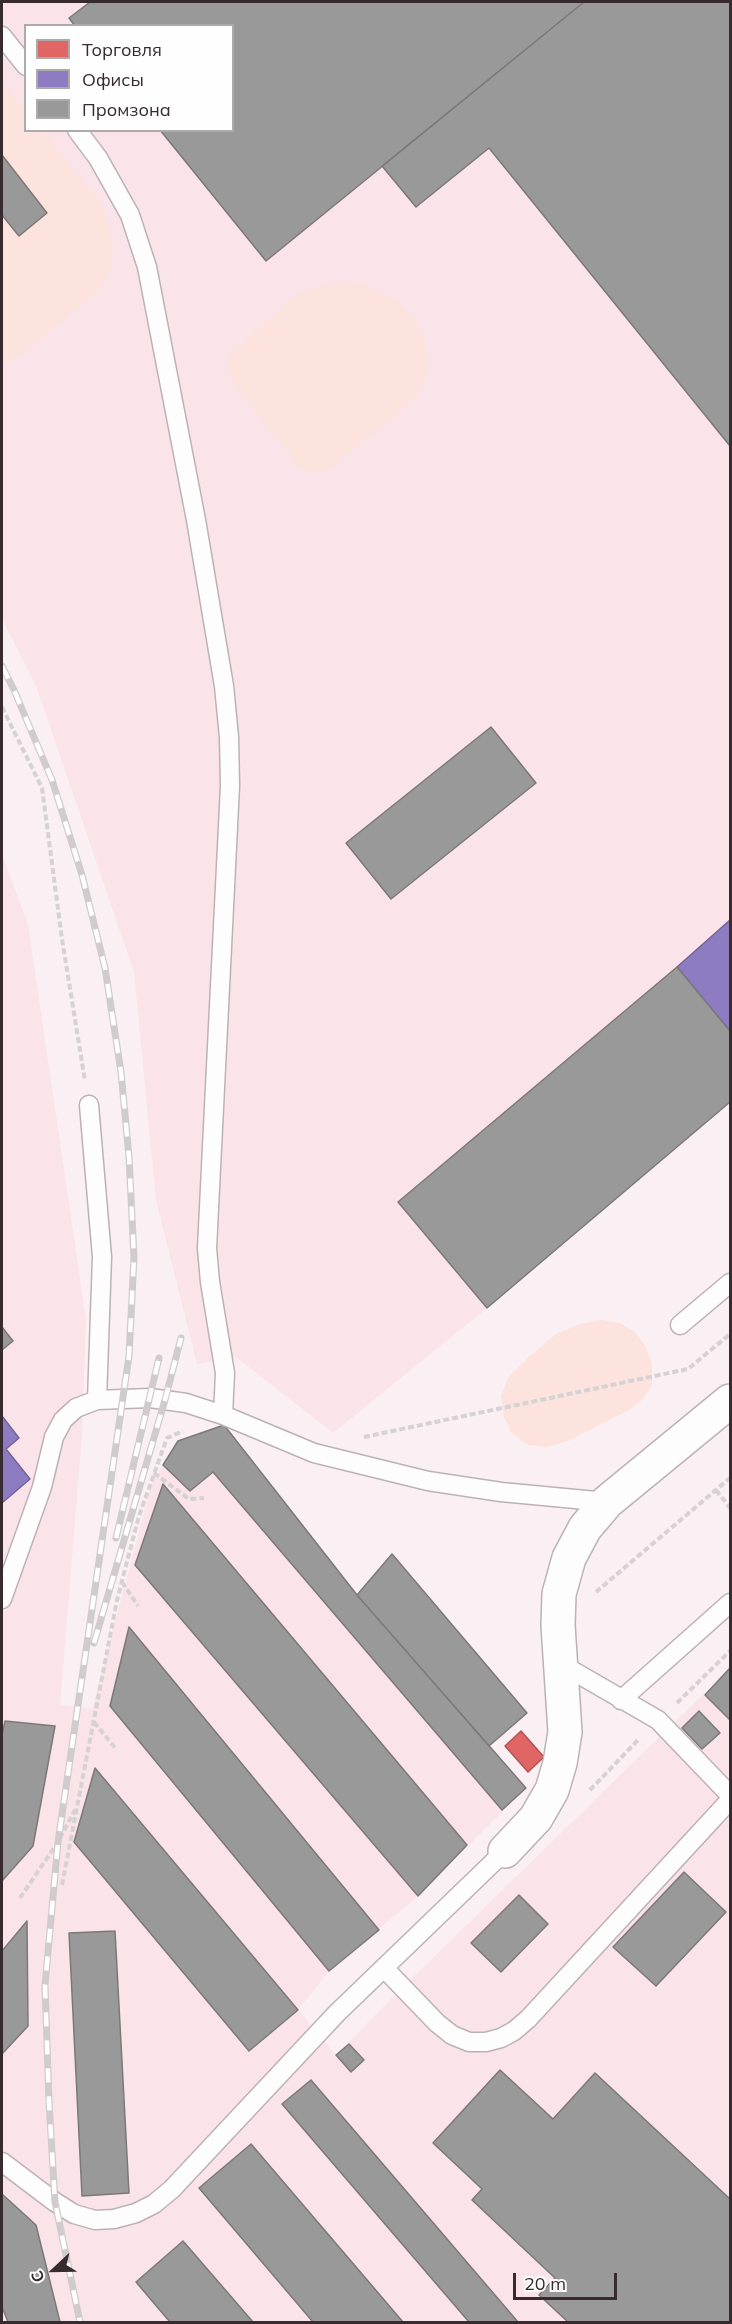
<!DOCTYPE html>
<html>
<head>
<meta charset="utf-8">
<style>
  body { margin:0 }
  #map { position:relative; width:732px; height:2324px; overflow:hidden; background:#faeff2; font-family:Mulish,sans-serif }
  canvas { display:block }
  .frame { position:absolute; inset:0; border:3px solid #372b2f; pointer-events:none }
  .legend { position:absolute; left:24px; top:24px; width:210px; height:108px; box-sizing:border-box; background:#fefefe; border:2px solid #aeaaab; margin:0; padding:8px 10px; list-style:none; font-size:18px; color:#372b2f }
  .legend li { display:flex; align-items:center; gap:12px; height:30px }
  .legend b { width:30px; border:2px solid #aeaaab }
  .north { position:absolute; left:24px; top:2240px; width:60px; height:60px; -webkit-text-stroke:4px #fefefe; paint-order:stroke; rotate:248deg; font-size:16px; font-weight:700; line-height:24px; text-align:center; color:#372b2f }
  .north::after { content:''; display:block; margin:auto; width:21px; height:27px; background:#372b2f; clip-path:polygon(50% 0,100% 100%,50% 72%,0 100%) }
  .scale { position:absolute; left:513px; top:2273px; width:104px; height:27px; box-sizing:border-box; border:3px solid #372b2f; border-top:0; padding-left:8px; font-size:18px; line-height:21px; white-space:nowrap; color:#372b2f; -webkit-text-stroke:4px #fefefe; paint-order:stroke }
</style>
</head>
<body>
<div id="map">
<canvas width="732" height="2324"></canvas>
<div class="frame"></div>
<ul class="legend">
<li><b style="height:16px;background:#e06666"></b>Торговля</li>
<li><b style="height:16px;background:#8e7cc3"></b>Офисы</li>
<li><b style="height:16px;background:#999"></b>Промзона</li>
</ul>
<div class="north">С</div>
<div class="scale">20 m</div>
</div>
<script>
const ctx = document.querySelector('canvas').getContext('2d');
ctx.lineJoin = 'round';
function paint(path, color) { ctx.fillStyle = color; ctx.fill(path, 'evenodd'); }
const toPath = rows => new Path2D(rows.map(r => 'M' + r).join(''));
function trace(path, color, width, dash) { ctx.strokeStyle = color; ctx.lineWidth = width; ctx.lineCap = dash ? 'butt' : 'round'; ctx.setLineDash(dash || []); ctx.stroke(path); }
paint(toPath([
  [2,2,730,2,730,1102,487,1308,333,1433,236,1357,197,1364,156,1200,134,972,36,686,2,619],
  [26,26,232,26,232,130,26,130],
  [2,854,28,924,86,1319,82,1436,60,1705,92,1709,152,1482,178,1441,224,1425,357,1595,526,1788,418,1896,329,1971,298,2010,336,2055,403,1987,729,1669,730,2322,2,2322]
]), '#fae4ea');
paint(toPath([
  [2,82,25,109,26,130,43,131,93,193,104,210,110,228,113,248,111,266,104,282,96,294,2,369],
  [332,283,347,283,365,286,382,293,398,302,410,314,419,328,426,344,428,361,427,375,420,390,410,403,329,469,311,473,297,465,236,386,228,372,227,362,236,348,291,300,303,291],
  [601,1320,620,1323,635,1332,646,1347,652,1365,652,1385,644,1398,631,1409,568,1441,547,1447,528,1445,511,1432,504,1417,501,1396,508,1378,531,1355,556,1334,580,1324]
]), '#fce3de');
const shops = toPath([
  [521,1731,544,1757,528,1772,505,1746,521,1731]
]);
paint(shops, '#e06666');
trace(shops, '#ad5456', 1.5);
const offices = toPath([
  [730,920,730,1031,677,967,730,920],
  [2,1416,19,1438,6,1449,30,1479,2,1503,2,1416]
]);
paint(offices, '#8e7cc3');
trace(offices, '#746497', 1.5);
const industry = toPath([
  [90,2,584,2,266,261,160,130,232,130,232,26,75,26,69,18,90,2],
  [584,2,730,2,730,446,489,148,416,207,382,166,584,2],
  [2,155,47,213,19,236,2,215,2,155],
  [491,727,536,783,391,899,346,843,491,727],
  [677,967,730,1031,730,1102,487,1308,398,1202,677,967],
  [2,1327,13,1341,2,1350,2,1327],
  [224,1425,357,1595,526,1788,502,1810,213,1472,190,1491,163,1465,178,1441,224,1425],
  [163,1484,467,1845,418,1896,135,1565,163,1484],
  [392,1554,527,1713,489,1746,357,1595,392,1554],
  [129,1627,379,1930,329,1971,110,1706,129,1627],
  [729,1669,730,1670,730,1720,705,1695,729,1669],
  [699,1711,720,1733,702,1749,682,1728,699,1711],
  [5,1721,55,1726,33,1846,2,1881,2,1735,5,1721],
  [95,1768,298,2010,249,2051,74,1842,95,1768],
  [684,1872,726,1912,656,1986,613,1947,684,1872],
  [519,1895,548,1924,501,1972,471,1943,519,1895],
  [27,1921,28,2026,2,2054,2,1951,27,1921],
  [115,1931,129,2193,82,2196,69,1933,115,1931],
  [349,2044,364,2060,351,2072,336,2055,349,2044],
  [500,2070,553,2119,595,2073,730,2199,730,2322,568,2322,539,2295,555,2278,472,2200,482,2189,433,2143,500,2070],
  [311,2080,518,2322,469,2322,282,2104,311,2080],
  [251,2144,403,2322,313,2322,199,2188,251,2144],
  [2,2194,36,2225,60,2322,8,2322,2,2307,2,2194],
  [183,2241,253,2322,170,2322,136,2282,183,2241]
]);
paint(industry, '#999');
trace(industry, '#7c7879', 1.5);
const service = toPath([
  [2,36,26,66],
  [77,130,98,158,130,215,147,267,196,520,224,686,229,737,230,786,207,1248,210,1282,225,1373,223,1415],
  [89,1105,102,1257,97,1400],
  [680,1325,730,1283],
  [2,1599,42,1487,54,1437,63,1420,76,1408,97,1400,150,1398,186,1403,223,1415,314,1453,428,1481,501,1492,607,1502],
  [561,1664,658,1720,730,1795],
  [621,1700,730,1603],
  [384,1968,437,2023,452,2035,469,2042,486,2042,501,2038,514,2031,528,2019,730,1800],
  [2,2162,55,2202,74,2214,95,2220,114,2219,136,2213,154,2204,172,2189,337,2013,505,1851]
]);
const minor = toPath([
  [505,1851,536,1818,552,1790,560,1763,565,1732,558,1625,559,1594,569,1558,585,1528,607,1502,730,1401]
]);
trace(service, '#bcb2b5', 21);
trace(minor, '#bcb2b5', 36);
trace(toPath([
  [2,707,42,788,62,939,85,1081],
  [364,1437,688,1369,730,1334],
  [154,1473,189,1499,204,1498],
  [716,1490,730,1508],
  [122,1582,138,1606],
  [596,1592,730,1478],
  [677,1703,730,1651],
  [94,1722,116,1749],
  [590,1790,639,1739],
  [62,1885,117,1600,139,1516,167,1438,183,1431],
  [20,1898,58,1842,75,1810]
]), '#d6d1d3', 4, [6, 3]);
trace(service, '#fefdfd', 18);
trace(minor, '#fefdfd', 33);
const rail = toPath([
  [2,666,14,690,52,780,82,875,105,968,121,1072,129,1157,134,1257,129,1356,58,1842,45,1985,49,2102,55,2202,80,2322],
  [116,1538,159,1358],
  [94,1643,165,1400,181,1338]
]);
trace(rail, '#d0cccd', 7);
trace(rail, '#fefefe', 4.5, [14]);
</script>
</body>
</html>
